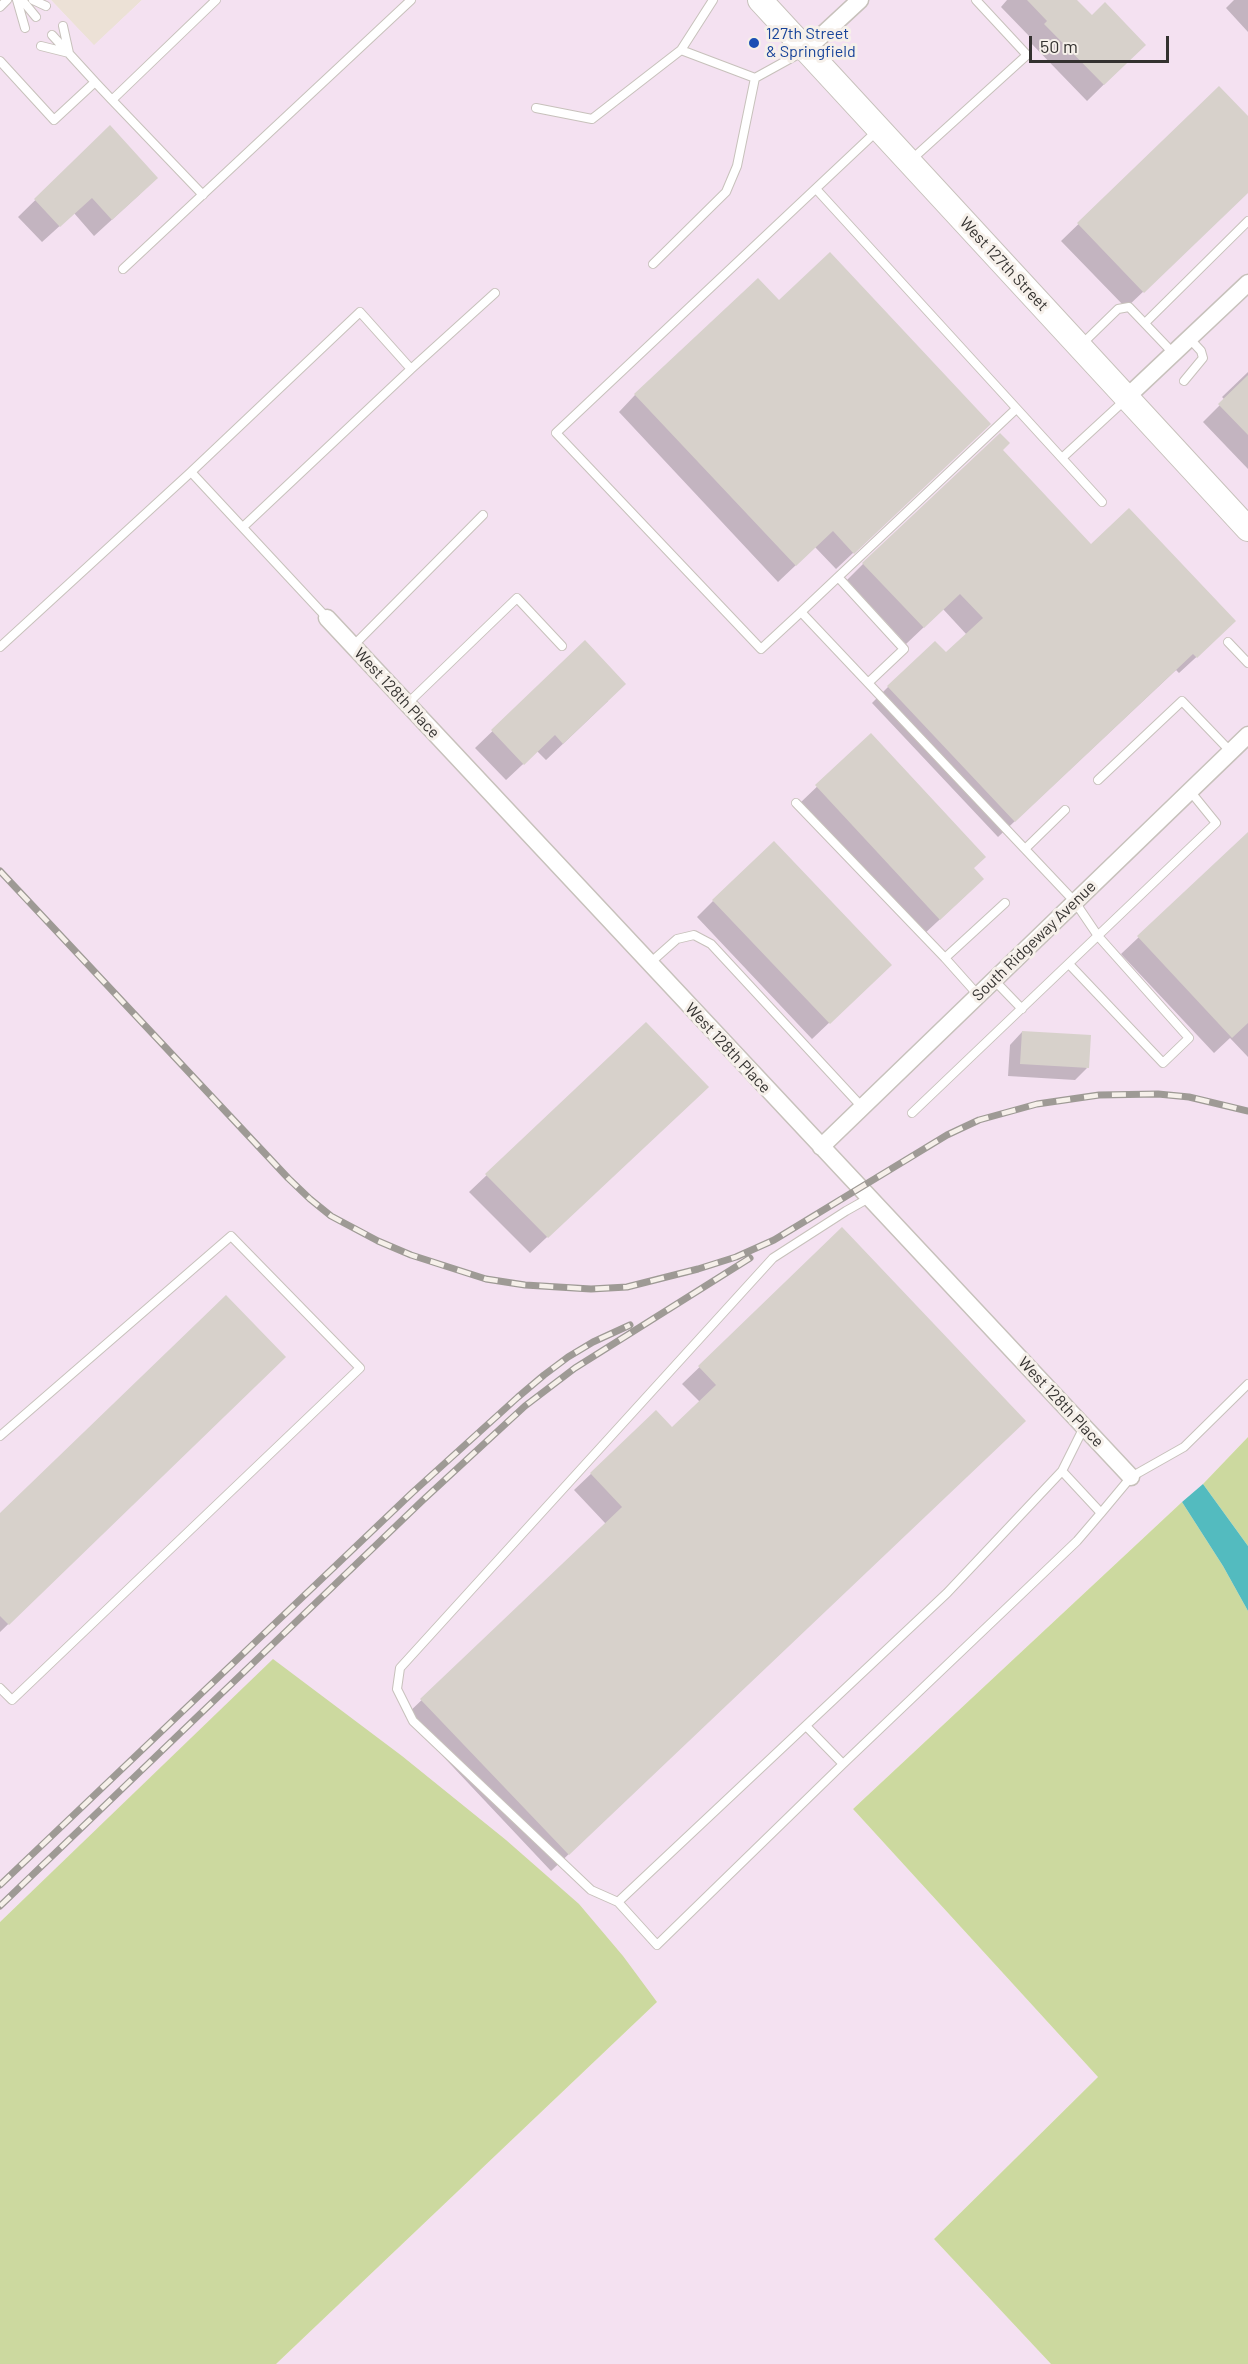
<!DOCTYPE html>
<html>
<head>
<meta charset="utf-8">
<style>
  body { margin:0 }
  #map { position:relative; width:1248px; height:2364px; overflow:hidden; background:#f6f0ea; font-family:Barlow,sans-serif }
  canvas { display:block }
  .scale { position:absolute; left:1029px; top:36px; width:140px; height:27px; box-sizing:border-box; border:3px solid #343230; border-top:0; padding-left:8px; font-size:18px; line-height:21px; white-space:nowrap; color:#343230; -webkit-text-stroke:4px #f6f0ea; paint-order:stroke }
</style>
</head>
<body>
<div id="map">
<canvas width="1248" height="2364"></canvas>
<div class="scale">50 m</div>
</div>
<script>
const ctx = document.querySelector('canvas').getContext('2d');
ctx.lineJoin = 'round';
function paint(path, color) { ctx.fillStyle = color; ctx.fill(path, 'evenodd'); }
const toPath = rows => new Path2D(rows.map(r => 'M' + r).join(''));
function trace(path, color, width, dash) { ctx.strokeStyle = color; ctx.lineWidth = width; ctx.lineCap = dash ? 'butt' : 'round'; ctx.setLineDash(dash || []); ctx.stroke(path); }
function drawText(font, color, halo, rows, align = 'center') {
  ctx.font = font + ' Barlow,sans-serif'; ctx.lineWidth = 6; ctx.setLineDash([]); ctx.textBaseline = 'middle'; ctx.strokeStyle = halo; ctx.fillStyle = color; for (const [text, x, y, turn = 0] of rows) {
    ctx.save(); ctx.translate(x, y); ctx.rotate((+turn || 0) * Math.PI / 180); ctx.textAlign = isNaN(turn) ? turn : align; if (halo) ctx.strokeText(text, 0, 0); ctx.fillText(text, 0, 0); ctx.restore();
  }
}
paint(toPath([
  [51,0,142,0,94,46]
]), '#ece1d6');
paint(toPath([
  [0,0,51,0,94,45,142,0,1248,0,1248,1437,1203,1484,1182,1502,853,1809,1098,2077,934,2239,1051,2364,276,2364,657,2002,273,1660,0,1922]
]), '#f4e1f1');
paint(toPath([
  [1248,1437,1248,1546,1203,1484],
  [1182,1502,1223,1566,1248,1611,1248,2364,1051,2364,934,2239,1098,2077,853,1809],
  [273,1659,402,1756,506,1840,579,1904,623,1956,657,2002,276,2364,0,2364,0,1922]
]), '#ccd99f');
paint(toPath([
  [1203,1484,1248,1546,1248,1611,1223,1566,1182,1502]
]), '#53bbbf');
paint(toPath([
  [1007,0,1075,0,1092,17,1144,45,1087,101,1029,41,1031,38,1001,7],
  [1234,0,1248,0,1248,32,1226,8],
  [1219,88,1248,118,1248,192,1126,308,1061,241],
  [110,127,140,194,94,236,74,213,42,242,18,217],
  [779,302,973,440,836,569,815,547,778,582,619,412,635,395],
  [1248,372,1248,469,1203,422,1225,400,1222,397],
  [1001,450,1091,546,1217,638,1179,673,1176,670,998,837,872,703,888,687,946,655,967,635,943,609,906,644,847,580,863,564],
  [585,642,608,701,546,760,537,751,506,780,475,748],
  [871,735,966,895,923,935,800,803],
  [1248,834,1248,1057,1230,1038,1214,1053,1121,954],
  [713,901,873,981,812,1039,697,917],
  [646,1024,690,1103,530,1253,469,1192],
  [1022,1032,1087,1068,1075,1080,1008,1076,1010,1045],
  [842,1230,1007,1437,551,1871,405,1716,606,1524,574,1490,656,1412,672,1429,700,1402,682,1384],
  [267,1374,0,1632,0,1515]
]), '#0003');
paint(toPath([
  [1027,0,1077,0,1092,15,1105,2,1146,45,1104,85,1044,24,1047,21],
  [1219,86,1248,116,1248,193,1144,293,1077,223],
  [110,125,158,178,112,220,92,198,60,227,34,199],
  [830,252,991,424,854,554,833,531,796,566,634,394,758,278,779,300],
  [1248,375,1248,435,1218,404],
  [1000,433,1010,443,1003,450,1091,544,1129,508,1236,621,1197,658,1193,654,1015,822,887,686,935,641,946,652,983,618,960,594,924,628,862,563],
  [585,640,626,684,563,744,555,735,524,765,491,730],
  [871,733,986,857,974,868,984,879,940,920,815,785],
  [1248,832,1248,1023,1232,1038,1137,936],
  [774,841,892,965,830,1024,712,900],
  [646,1022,709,1087,548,1238,485,1174],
  [1022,1031,1091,1035,1089,1068,1020,1064],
  [842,1227,1026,1421,569,1855,420,1699,622,1507,590,1473,656,1410,672,1427,716,1385,698,1366],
  [226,1295,286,1357,9,1625,0,1616,0,1513]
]), '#d7d1cb');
const lane = toPath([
  [17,0,25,28],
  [22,0,36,17],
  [33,0,46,6],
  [713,0,681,50,755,78,804,51],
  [0,7,7,0],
  [52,35,95,82],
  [41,46,69,53,63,26],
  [0,61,54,120,95,82,112,100,216,0],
  [112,100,203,195],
  [536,108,592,119,681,50],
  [910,161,1027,55,976,0],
  [817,190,1102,502],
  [653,264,726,192,737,166,755,78],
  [123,269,411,0],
  [1145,323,1248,221],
  [1082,344,1118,309,1129,307,1173,353],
  [411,369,495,293],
  [1184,381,1203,358,1201,351,1189,338],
  [1016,409,801,612,1075,902,1098,936,1189,1038,1163,1063,1069,964],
  [1062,458,1125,400],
  [191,472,360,312,411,369,243,527],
  [838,577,904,649,868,683],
  [801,612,761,649,556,433,878,130],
  [1228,642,1248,663],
  [353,646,483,515],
  [0,647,191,472,327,618],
  [407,704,517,598,562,646],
  [1098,780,1182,701,1231,752],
  [796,803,945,958],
  [1025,849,1065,810],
  [650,963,677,939,694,935,711,944,862,1107],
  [994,980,1022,1009],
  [978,995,945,958,1005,903],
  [912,1113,1216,823,1190,791],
  [869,1198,846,1211,773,1258,400,1668,397,1689,413,1721,591,1890,618,1902,657,1945,843,1764,1077,1541,1101,1513],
  [1084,1427,1062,1471,1101,1513,1131,1477,1184,1447,1248,1384],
  [0,1436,231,1236,360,1368,12,1700,0,1688],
  [807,1727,843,1764],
  [618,1902,947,1593,1062,1471]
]);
const street = toPath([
  [806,50,860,0],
  [1127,397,1248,283],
  [327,618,1131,1477],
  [821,1147,1248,735]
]);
const secondary = toPath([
  [760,0,1248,529]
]);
trace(lane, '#c7c1bb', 10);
trace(street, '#c7c1bb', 19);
trace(secondary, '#c7c1bb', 26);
trace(lane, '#fff', 8);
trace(street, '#fff', 16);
trace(secondary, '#fff', 24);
const rail = toPath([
  [0,871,288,1178,310,1199,331,1216,378,1241,411,1255,486,1279,525,1285,591,1289,627,1287,698,1269,736,1257,774,1240,947,1135,979,1120,1037,1104,1099,1095,1158,1094,1189,1097,1248,1111],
  [0,1885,413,1492,518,1397,544,1375,568,1357,593,1342,630,1325],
  [0,1906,422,1501,525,1406,575,1368,750,1258]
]);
trace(rail, '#9e9a95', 7);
trace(rail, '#f6f0ea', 4.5, [14]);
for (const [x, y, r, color] of [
  [754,43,6,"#1a4fb4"]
]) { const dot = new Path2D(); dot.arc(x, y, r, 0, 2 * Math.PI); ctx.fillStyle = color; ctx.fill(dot); trace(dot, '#f6f0ea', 2); }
drawText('16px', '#164399', '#f6f0ea', [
  ["127th Street",766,34],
  ["& Springfield",766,52]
], 'left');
drawText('16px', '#343230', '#f6f0ea', [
  ["West 127th Street",1004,264,47],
  ["West 128th Place",397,693,47],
  ["South Ridgeway Avenue",1034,941,-44],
  ["West 128th Place",728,1048,47],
  ["West 128th Place",1061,1402,47]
]);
</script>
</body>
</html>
